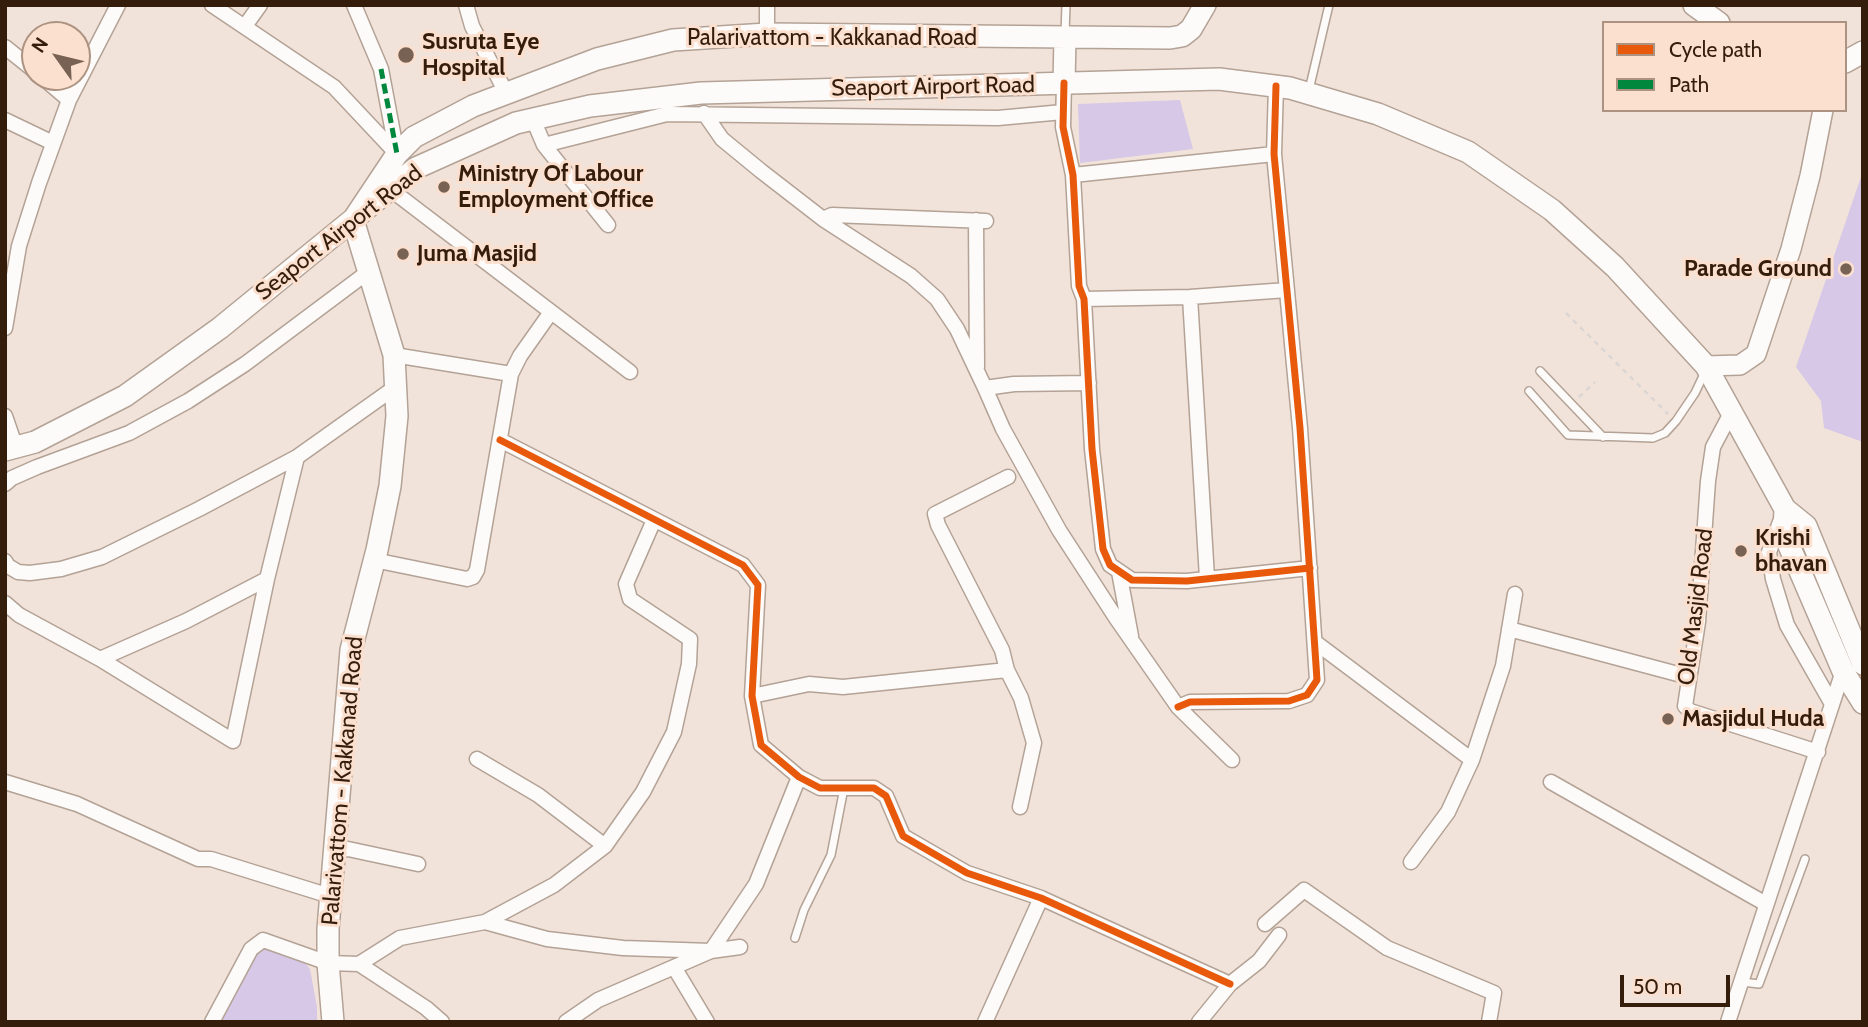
<!DOCTYPE html>
<html>
<head>
<meta charset="utf-8">
<style>
  body { margin:0 }
  #map { position:relative; width:1868px; height:1027px; overflow:hidden; background:#f2e3da; font-family:Cabin,sans-serif }
  canvas { display:block }
  .frame { position:absolute; inset:0; border:7px solid #351d0b; pointer-events:none }
  .legend { position:absolute; left:1602px; top:21px; width:245px; height:91px; box-sizing:border-box; background:#fce0cf; border:2px solid #ac9281; margin:0; padding:9px 12px; list-style:none; font-size:21px; color:#351d0b }
  .legend li { display:flex; align-items:center; gap:14px; height:35px }
  .legend b { width:35px; border:2px solid #ac9281 }
  .north { position:absolute; left:21px; top:21px; width:70px; height:70px; box-sizing:border-box; background:#fce0cf; border:2px solid #ac9281; border-radius:50%; rotate:304deg; font-size:19px; font-weight:700; line-height:28px; text-align:center; color:#351d0b }
  .north::after { content:''; display:block; margin:auto; width:24px; height:32px; background:#776253; clip-path:polygon(50% 0,100% 100%,50% 72%,0 100%) }
  .scale { position:absolute; left:1620px; top:975px; width:110px; height:32px; box-sizing:border-box; border:4px solid #351d0b; border-top:0; padding-left:9px; font-size:21px; line-height:24px; white-space:nowrap; color:#351d0b; -webkit-text-stroke:5px #fce0cf; paint-order:stroke }
</style>
</head>
<body>
<div id="map">
<canvas width="1868" height="1027"></canvas>
<div class="frame"></div>
<ul class="legend">
<li><b style="height:9px;background:#e8590c"></b>Cycle path</li>
<li><b style="height:9px;background:#00873e"></b>Path</li>
</ul>
<div class="north">N</div>
<div class="scale">50 m</div>
</div>
<script>
const ctx = document.querySelector('canvas').getContext('2d');
ctx.lineJoin = 'round';
function paint(path, color) { ctx.fillStyle = color; ctx.fill(path, 'evenodd'); }
const toPath = rows => new Path2D(rows.map(r => 'M' + r).join(''));
function trace(path, color, width, dash) { ctx.strokeStyle = color; ctx.lineWidth = width; ctx.lineCap = dash ? 'butt' : 'round'; ctx.setLineDash(dash || []); ctx.stroke(path); }
function drawText(font, color, halo, rows, align = 'center') {
  ctx.font = font + ' Cabin,sans-serif'; ctx.lineWidth = 6; ctx.setLineDash([]); ctx.textBaseline = 'middle'; ctx.strokeStyle = halo; ctx.fillStyle = color; for (const [text, x, y, turn = 0] of rows) {
    ctx.save(); ctx.translate(x, y); ctx.rotate((+turn || 0) * Math.PI / 180); ctx.textAlign = isNaN(turn) ? turn : align; if (halo) ctx.strokeText(text, 0, 0); ctx.fillText(text, 0, 0); ctx.restore();
  }
}
paint(toPath([
  [1180,100,1193,149,1080,163,1078,104],
  [1863,171,1863,442,1824,428,1821,401,1796,367],
  [263,946,282,950,306,964,310,969,317,1007,317,1022,218,1022,253,953]
]), '#d6c8e6');
const service = toPath([
  [1065,34,1066,5],
  [1309,90,1329,5],
  [1540,371,1603,437],
  [1529,391,1568,435,1653,438,1665,433,1676,421,1695,393,1704,374],
  [795,938,804,910,831,855,844,788],
  [1742,982,1759,984,1805,859]
]);
const minor = toPath([
  [212,5,334,87,397,154],
  [354,5,381,69,397,154],
  [466,5,472,26,506,93],
  [767,5,767,34],
  [245,26,260,5],
  [5,47,35,71],
  [42,77,69,100],
  [1064,83,1063,127,1073,175,1079,286,1084,299,1092,449,1103,549,1110,565,1132,580,1187,581,1310,568],
  [704,113,722,139,761,171,823,219,911,276,937,299,957,329,985,388,1014,384,1089,383],
  [533,119,544,145,667,114,998,118,1063,112],
  [5,120,53,143],
  [544,145,608,225],
  [1073,175,1274,154],
  [390,189,630,372],
  [823,219,832,215,986,221],
  [976,220,977,367],
  [1190,297,1207,578],
  [1084,299,1190,297,1287,290],
  [5,328,19,246,39,183,69,100,118,5],
  [394,355,511,374],
  [985,388,1003,429,1059,530,1116,618,1178,707,1232,760],
  [1731,413,1713,447,1708,481,1698,622,1685,706,1690,711,1818,752],
  [5,416,16,448],
  [500,440,743,565,758,585,752,696,761,745,799,777,820,788,874,788,886,796,903,836,967,873,1041,898,1230,984],
  [5,484,12,478,37,467,129,433,188,401,245,364,368,272],
  [1780,522,1769,552,1773,579,1787,625,1832,704],
  [374,560,467,579,473,577,477,570,511,374,520,356,551,312],
  [5,561,8,566,18,572,30,573,61,569,102,557,199,509,297,457,397,386],
  [1119,572,1131,636],
  [5,603,19,615,100,659,233,741,267,579,297,457],
  [1509,629,1689,677],
  [1315,642,1472,760],
  [100,659,186,621,267,579],
  [1007,670,1002,650,938,525,935,514,1008,477],
  [752,696,809,684,843,687,1007,670,1021,698,1034,743,1020,807],
  [1178,707,1190,702,1289,701,1307,695,1317,680,1300,428,1274,154,1276,86],
  [477,759,538,795,605,846],
  [5,782,77,804,198,859,211,859,330,896],
  [1551,782,1766,904],
  [334,851,348,849,418,864],
  [1411,862,1448,812,1472,760,1503,666,1515,594],
  [485,922,547,939,623,948,711,951,740,947],
  [1265,924,1304,890,1387,948,1494,993,1489,1022],
  [359,964,400,938,485,922,554,885,605,846,643,792,674,732,689,664,690,639,630,599,626,584,654,520],
  [674,967,707,1022],
  [212,1022,251,949,263,940,328,963,359,964,426,1008,442,1022],
  [566,1022,598,1000,711,951,756,884,799,777],
  [985,1022,1041,898],
  [1199,1022,1230,984,1259,961,1279,935],
  [1728,1022,1843,671]
]);
const secondary = toPath([
  [1706,366,1740,365,1756,354,1791,249,1810,176,1823,110]
]);
const primary = toPath([
  [1694,5,1719,23],
  [1845,62,1863,52],
  [1064,83,1065,38],
  [5,450,35,442,125,396,220,328,416,168,516,123,590,106,701,93,1219,79,1290,88,1378,114,1468,152,1552,210,1615,267,1706,366,1785,509,1806,526,1863,664],
  [1785,509,1784,534,1843,671,1863,703],
  [333,1022,328,963,328,929,351,650,377,550,390,486,397,416,394,355,353,220,397,154,414,137,473,106,597,59,673,40,767,34,1170,38,1182,36,1191,29,1205,5]
]);
trace(service, '#b3a295', 10);
trace(minor, '#b3a295', 17);
trace(secondary, '#b3a295', 22);
trace(primary, '#b3a295', 24);
trace(toPath([
  [1566,313,1668,414],
  [1579,397,1595,382]
]), '#dbd6d3', 2.5, [5, 5]);
trace(service, '#fdfbf9', 7);
trace(minor, '#fdfbf9', 14);
trace(secondary, '#fdfbf9', 19);
trace(primary, '#fdfbf9', 21);
trace(toPath([
  [381,69,397,154]
]), '#00873e', 5, [10, 5]);
trace(toPath([
  [1064,83,1063,127,1073,175,1079,286,1084,299,1092,449,1103,549,1110,565,1132,580,1187,581,1310,568],
  [500,440,743,565,758,585,752,696,761,745,799,777,820,788,874,788,886,796,903,836,967,873,1041,898,1230,984],
  [1178,707,1190,702,1289,701,1307,695,1317,680,1300,428,1274,154,1276,86]
]), '#e8590c', 7);
for (const [x, y, r, color] of [
  [406,55,9,"#776253"],
  [444,187,7,"#776253"],
  [403,254,7,"#776253"],
  [1846,269,7,"#776253"],
  [1741,551,7,"#776253"],
  [1668,719,7,"#776253"]
]) { const dot = new Path2D(); dot.arc(x, y, r, 0, 2 * Math.PI); ctx.fillStyle = color; ctx.fill(dot); trace(dot, '#fce0cf', 2.5); }
drawText('23px', '#351d0b', '#fce0cf', [
  ["Palarivattom - Kakkanad Road",832,38],
  ["Seaport Airport Road",933,87,-1],
  ["Seaport Airport Road",339,233,-38],
  ["Old Masjid Road",1696,607,-83],
  ["Palarivattom - Kakkanad Road",343,781,-85]
]);
drawText('bold 23px', '#351d0b', '#fce0cf', [
  ["Susruta Eye",422,42],
  ["Hospital",422,68],
  ["Ministry Of Labour",458,174],
  ["Employment Office",458,200],
  ["Juma Masjid",417,254],
  ["Parade Ground",1832,269,"right"],
  ["Krishi",1755,538],
  ["bhavan",1755,564],
  ["Masjidul Huda",1682,719]
], 'left');
</script>
</body>
</html>
